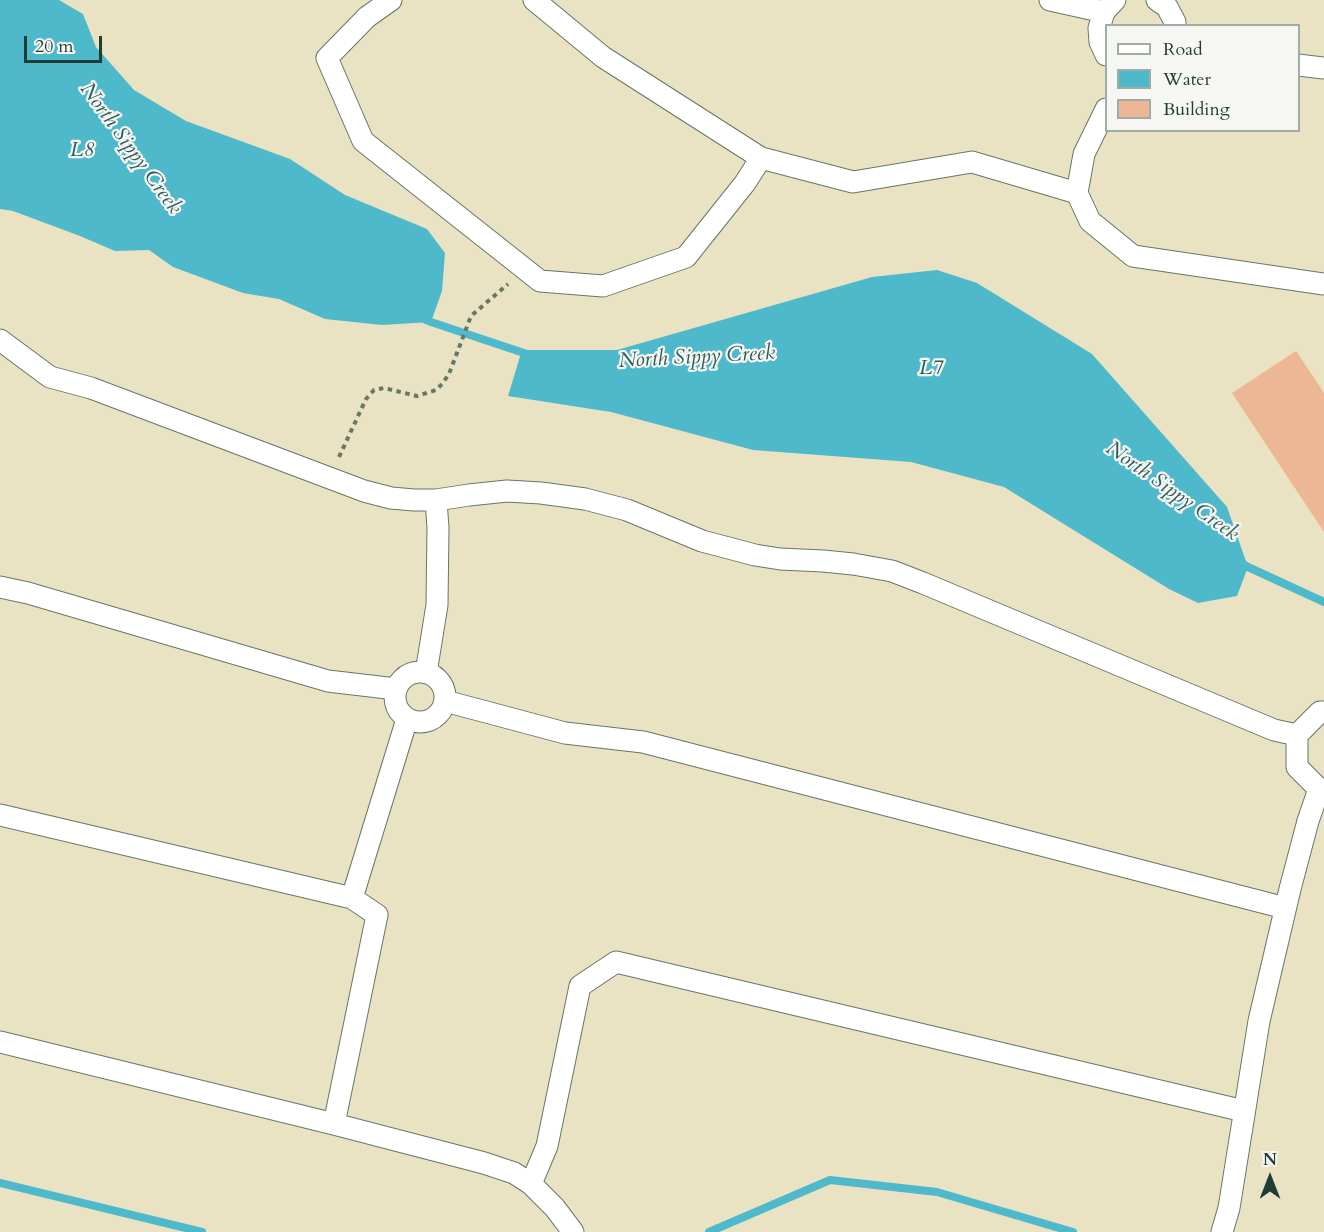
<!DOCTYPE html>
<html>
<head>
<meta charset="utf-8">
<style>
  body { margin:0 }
  #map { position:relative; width:1324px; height:1232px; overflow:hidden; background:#e9e3c3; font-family:Cardo,serif }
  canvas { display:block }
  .legend { position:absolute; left:1105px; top:24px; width:195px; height:108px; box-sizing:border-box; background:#f6f6f2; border:2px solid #a0aca6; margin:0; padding:8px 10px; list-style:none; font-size:18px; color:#1f3d34 }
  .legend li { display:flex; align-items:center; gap:12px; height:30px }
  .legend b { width:30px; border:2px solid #a0aca6 }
  .north { position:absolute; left:1240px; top:1148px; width:60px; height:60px; -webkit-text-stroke:4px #f6f6f2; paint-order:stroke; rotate:0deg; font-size:16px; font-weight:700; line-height:24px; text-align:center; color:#1f3d34 }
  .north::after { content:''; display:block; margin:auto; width:21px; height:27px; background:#1f3d34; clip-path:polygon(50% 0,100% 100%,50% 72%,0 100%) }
  .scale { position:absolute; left:24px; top:36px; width:78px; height:27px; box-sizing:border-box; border:3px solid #1f3d34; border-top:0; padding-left:8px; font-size:18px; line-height:21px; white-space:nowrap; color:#1f3d34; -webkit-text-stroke:4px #f6f6f2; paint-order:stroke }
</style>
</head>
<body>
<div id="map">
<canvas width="1324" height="1232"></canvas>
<ul class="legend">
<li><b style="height:8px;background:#fff"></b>Road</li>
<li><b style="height:16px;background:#4eb9ca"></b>Water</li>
<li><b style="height:16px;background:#edb695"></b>Building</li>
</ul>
<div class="north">N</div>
<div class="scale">20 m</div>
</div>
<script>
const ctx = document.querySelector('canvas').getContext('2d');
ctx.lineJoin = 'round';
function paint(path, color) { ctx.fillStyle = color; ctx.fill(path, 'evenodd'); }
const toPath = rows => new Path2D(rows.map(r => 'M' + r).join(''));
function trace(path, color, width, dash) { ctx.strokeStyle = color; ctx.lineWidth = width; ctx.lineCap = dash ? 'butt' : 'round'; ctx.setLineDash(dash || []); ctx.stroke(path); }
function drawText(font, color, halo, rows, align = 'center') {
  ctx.font = font + ' Cardo,serif'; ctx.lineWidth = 4.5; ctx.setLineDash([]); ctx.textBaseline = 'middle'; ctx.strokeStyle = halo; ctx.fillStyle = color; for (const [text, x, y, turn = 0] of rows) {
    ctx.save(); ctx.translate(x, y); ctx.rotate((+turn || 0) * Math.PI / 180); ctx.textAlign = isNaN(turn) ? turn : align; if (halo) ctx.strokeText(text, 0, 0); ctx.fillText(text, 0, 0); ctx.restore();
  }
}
paint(toPath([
  [0,0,59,0,83,14,96,47,134,90,186,121,290,159,345,195,427,229,445,253,442,291,431,322,382,325,325,319,279,299,243,293,173,267,149,250,115,251,80,236,13,211,0,209],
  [937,270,977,283,1092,354,1227,507,1248,567,1237,596,1198,603,1169,589,1004,487,911,462,753,450,611,412,508,396,522,350,617,350,872,277]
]), '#4eb9ca');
trace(toPath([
  [422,318,431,322,530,355],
  [1239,561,1248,567,1324,602],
  [0,1183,202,1232],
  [709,1232,830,1180,937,1192,1073,1232]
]), '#4eb9ca', 8);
paint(toPath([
  [1296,351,1324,393,1324,532,1232,393]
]), '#edb695');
const minor = toPath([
  [391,0,367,17,327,58,363,141,540,281,603,286,686,257,745,183,761,158,853,182,972,162,1077,193],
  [534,0,603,57,761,158],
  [1050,0,1104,12],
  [1157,0,1167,7,1175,22,1175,26],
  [1106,55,1100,42,1099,28,1104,12,1115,0],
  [1298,65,1324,68],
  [1106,109,1084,154,1077,193,1090,221,1133,256,1324,284],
  [0,340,50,377,91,388,364,491,391,498,414,500,436,500,469,495,507,491,541,493,585,499,627,510,702,541,755,555,780,559,823,561,853,564,892,571,923,583,1274,730,1297,735],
  [0,587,28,593,328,681,396,689],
  '395 697a25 25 0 1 1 50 0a25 25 0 1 1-50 0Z',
  [426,673,437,605,438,528,436,500],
  [445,701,565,733,643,742,1285,908],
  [1324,712,1320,712,1297,735,1297,767,1319,789,1324,789],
  [0,815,352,898,377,915,334,1124],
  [352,898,407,719],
  [0,1042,334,1124,484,1163,514,1173,531,1184,555,1208,573,1232],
  [531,1184,547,1146,580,986,616,962,1244,1111],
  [1222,1232,1229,1208,1259,1021,1290,889,1308,821,1319,789]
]);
trace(minor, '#676', 23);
trace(toPath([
  [339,457,366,399,374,390,384,388,417,396,436,390,442,384,449,374,471,316,508,284]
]), '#676', 4, [4.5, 4.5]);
trace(minor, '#fff', 21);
drawText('italic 21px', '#2b5c5a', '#f6f6f2', [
  ["North Sippy Creek",130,149,54],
  ["L8",82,151],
  ["North Sippy Creek",697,358,-3],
  ["L7",931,369],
  ["North Sippy Creek",1172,492,35]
]);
</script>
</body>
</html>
